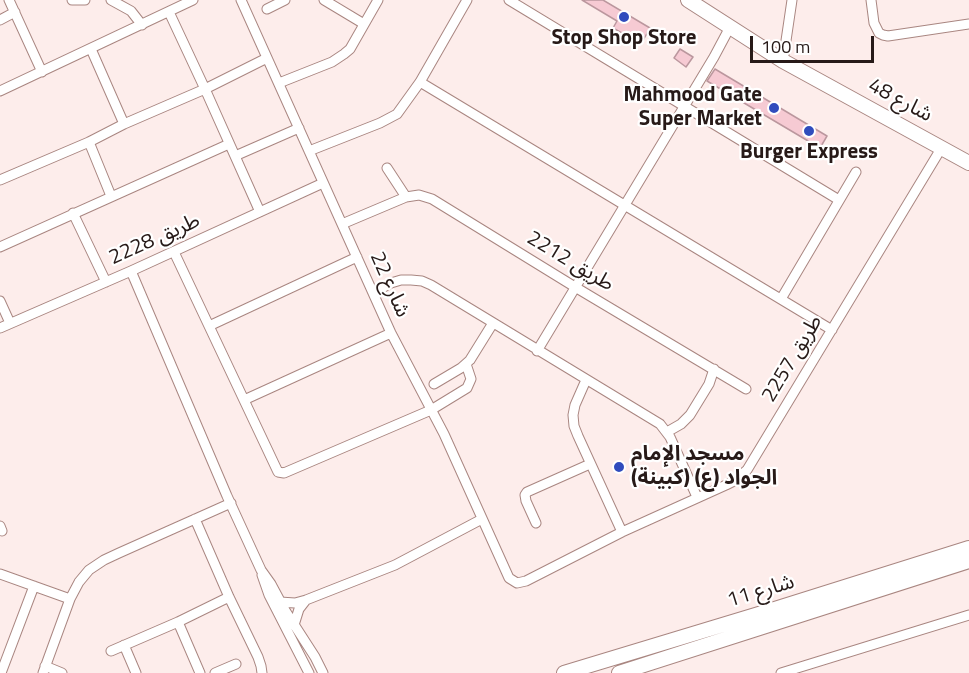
<!DOCTYPE html>
<html>
<head>
<meta charset="utf-8">
<style>
  body { margin:0 }
  #map { position:relative; width:969px; height:673px; overflow:hidden; background:#fdedeb; font-family:"Titillium Web",sans-serif }
  canvas { display:block }
  .scale { position:absolute; left:750px; top:36px; width:124px; height:27px; box-sizing:border-box; border:3px solid #271a18; border-top:0; padding-left:8px; font-size:18px; line-height:21px; white-space:nowrap; color:#271a18; -webkit-text-stroke:4px #fff; paint-order:stroke }
</style>
</head>
<body>
<div id="map">
<canvas width="969" height="673"></canvas>
<div class="scale">100 m</div>
</div>
<script>
const ctx = document.querySelector('canvas').getContext('2d');
ctx.lineJoin = 'round';
function paint(path, color) { ctx.fillStyle = color; ctx.fill(path, 'evenodd'); }
const toPath = rows => new Path2D(rows.map(r => 'M' + r).join(''));
function trace(path, color, width, dash) { ctx.strokeStyle = color; ctx.lineWidth = width; ctx.lineCap = dash ? 'butt' : 'round'; ctx.setLineDash(dash || []); ctx.stroke(path); }
function drawText(font, color, halo, rows, align = 'center') {
  ctx.font = font + ' "Titillium Web","Noto Sans Arabic",sans-serif'; ctx.lineWidth = 4.5; ctx.setLineDash([]); ctx.textBaseline = 'middle'; ctx.strokeStyle = halo; ctx.fillStyle = color; for (const [text, x, y, turn = 0] of rows) {
    ctx.save(); ctx.translate(x, y); ctx.rotate((+turn || 0) * Math.PI / 180); ctx.textAlign = isNaN(turn) ? turn : align; if (halo) ctx.strokeText(text, 0, 0); ctx.fillText(text, 0, 0); ctx.restore();
  }
}
const building = toPath([
  [582,0,603,0,650,28,641,44,613,28,617,21,582,0],
  [680,49,693,57,686,67,674,58,680,49],
  [715,69,827,136,820,148,707,81,715,69]
]);
paint(building, '#f6cad3');
trace(building, '#bb979e', 1.5);
const street = toPath([
  [9,0,42,72],
  [72,0,85,0],
  [111,0,131,11,142,25],
  [241,0,391,333,444,434,509,578,517,583,526,581,622,532,726,485,734,481,747,470,942,147],
  [324,0,364,24],
  [509,0,839,200],
  [871,0,874,23,879,33,883,35,888,36,969,24],
  [267,9,285,0],
  [169,12,205,89,260,212],
  [0,20,15,12],
  [91,49,124,124],
  [783,61,792,0],
  [420,82,832,330],
  [279,83,332,62,344,54,350,49,378,0],
  [0,91,193,0],
  [89,142,111,196],
  [309,151,380,123,397,114,420,82,467,0],
  [235,156,299,128],
  [387,168,406,197],
  [0,180,89,142,124,124,205,89,267,58],
  [73,213,106,282],
  [342,224,406,197,419,195,432,199,575,287,746,389],
  [0,247,229,144],
  [174,252,278,472,284,473,431,410,467,388,471,379,466,364],
  [131,271,227,496,261,570,271,584,286,612,315,657,323,673],
  [373,293,391,283,401,280,411,280,422,281,431,285,660,424,670,437,697,497],
  [781,299,856,172],
  [0,301,10,323],
  [209,326,357,257],
  [0,328,131,271,323,183],
  [537,351,714,57,730,27],
  [586,380,575,405,573,415,574,426,578,436,622,532],
  [434,384,461,368,470,360,493,323],
  [244,400,391,333],
  [667,432,681,424,690,415,709,384,714,369],
  [195,519,229,597,258,657,261,666,262,673],
  [536,523,526,501,525,495,527,492,590,464],
  [0,526,2,531],
  [0,574,70,599],
  [262,575,269,595,309,673],
  [280,602,295,603,306,600,395,565,482,519],
  [178,622,200,673],
  [294,625,299,609,306,600],
  [124,645,136,673],
  [111,651,178,622,229,597],
  [45,666,62,673],
  [1,673,34,586],
  [43,673,70,599,79,582,89,570,104,560,119,553,231,503],
  [215,673,236,664],
  [781,673,969,615]
]);
const secondary = toPath([
  [688,0,783,61,969,163],
  [564,673,759,614,969,548],
  [619,673,969,561]
]);
trace(street, '#a98681', 11);
trace(secondary, '#a98681', 16);
trace(street, '#fff', 9);
trace(secondary, '#fff', 14);
for (const [x, y, r, color] of [
  [624,17,6,"#304cbd"],
  [774,108,6,"#304cbd"],
  [809,131,6,"#304cbd"],
  [619,467,6,"#304cbd"]
]) { const dot = new Path2D(); dot.arc(x, y, r, 0, 2 * Math.PI); ctx.fillStyle = color; ctx.fill(dot); trace(dot, '#fff', 2); }
drawText('bold 21px', '#271a18', '#fff', [
  ["Stop Shop Store",624,39],
  ["Mahmood Gate",762,96,"right"],
  ["Super Market",762,120,"right"],
  ["Burger Express",809,153],
  ["مسجد الإمام",631,455,"left"],
  ["الجواد (ع) (كبينة)",631,479,"left"]
]);
drawText('21px', '#271a18', '#fff', [
  ["شارع 48",900,101,28],
  ["طريق 2228",155,240,-24],
  ["طريق 2212",570,262,31],
  ["شارع 22",389,285,66],
  ["طريق 2257",793,359,-59],
  ["شارع 11",761,592,-17]
]);
</script>
</body>
</html>
